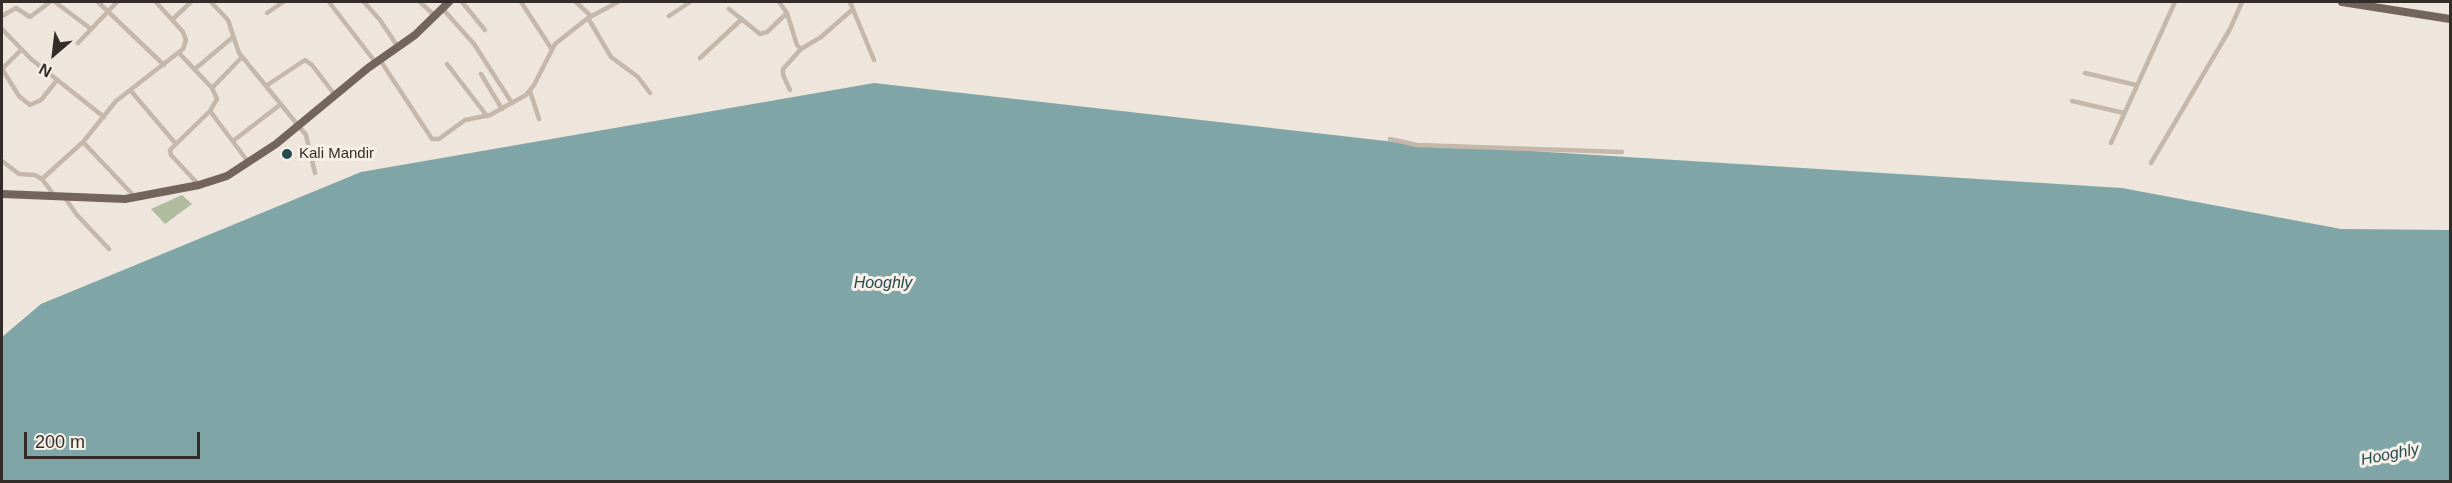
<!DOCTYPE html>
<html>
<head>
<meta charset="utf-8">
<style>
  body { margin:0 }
  #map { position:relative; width:2452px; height:483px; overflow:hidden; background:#eee6dc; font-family:Arial,sans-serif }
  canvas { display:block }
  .frame { position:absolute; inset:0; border:3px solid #332c28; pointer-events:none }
  .north { position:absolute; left:24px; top:24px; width:60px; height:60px; -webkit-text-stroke:4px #f7f0e8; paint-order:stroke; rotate:208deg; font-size:16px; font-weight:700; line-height:24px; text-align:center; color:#332c28 }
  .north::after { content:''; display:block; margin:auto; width:21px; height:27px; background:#332c28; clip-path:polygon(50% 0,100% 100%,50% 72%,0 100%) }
  .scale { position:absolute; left:24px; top:432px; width:176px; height:27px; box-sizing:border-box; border:3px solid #332c28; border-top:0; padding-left:8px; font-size:18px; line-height:21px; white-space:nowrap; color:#332c28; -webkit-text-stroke:4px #f7f0e8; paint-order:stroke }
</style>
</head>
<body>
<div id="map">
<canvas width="2452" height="483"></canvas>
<div class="frame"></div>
<div class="north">N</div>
<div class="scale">200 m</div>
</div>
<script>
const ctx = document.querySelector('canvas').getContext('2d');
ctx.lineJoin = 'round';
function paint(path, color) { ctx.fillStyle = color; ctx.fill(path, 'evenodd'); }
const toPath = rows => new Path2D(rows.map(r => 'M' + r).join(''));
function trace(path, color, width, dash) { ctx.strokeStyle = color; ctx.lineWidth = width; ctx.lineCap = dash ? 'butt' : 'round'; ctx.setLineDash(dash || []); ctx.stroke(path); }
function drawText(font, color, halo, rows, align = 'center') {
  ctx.font = font + ' Arial,sans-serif'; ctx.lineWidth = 6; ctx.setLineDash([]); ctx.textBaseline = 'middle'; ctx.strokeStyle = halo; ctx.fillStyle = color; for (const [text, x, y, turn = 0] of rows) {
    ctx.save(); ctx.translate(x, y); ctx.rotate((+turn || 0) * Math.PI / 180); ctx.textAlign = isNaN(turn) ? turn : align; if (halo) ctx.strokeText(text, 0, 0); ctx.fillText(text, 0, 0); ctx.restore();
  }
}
paint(toPath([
  [182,195,192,204,165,224,151,209]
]), '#b1bb9e');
paint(toPath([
  [874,83,1404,143,2122,188,2341,229,2450,230,2450,481,2,482,2,337,41,304,361,172]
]), '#7fa5a7');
trace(toPath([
  [55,2,91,29],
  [98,2,164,65],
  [211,2,228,20,239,53,306,135,315,173],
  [329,2,376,63],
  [364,2,380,20,398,47],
  [420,2,435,16],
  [462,2,485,30],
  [521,2,551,48],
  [576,2,591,16],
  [779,2,787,13,797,45,801,49,821,37,853,9],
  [850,2,874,60],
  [442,8,474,44,512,103],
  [729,9,760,34,767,32,787,13],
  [267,13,283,2],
  [2,16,16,8,30,17,50,2],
  [669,16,690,2],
  [588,18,611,57,638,77,650,93],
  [173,19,191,2],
  [2,29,31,59,104,117],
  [78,43,117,2],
  [700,58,742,19],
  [380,60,432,139,439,139,465,120,490,115,526,95,534,85,555,44,588,18,618,2],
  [447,64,487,116],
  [2,69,19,96,30,105,41,100,57,80],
  [2,69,21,50],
  [195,69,233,37],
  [2085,73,2136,85],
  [481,74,502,109],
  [266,86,305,60,312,65,335,95],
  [212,88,242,57],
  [790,90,783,75,783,69,801,49],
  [131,91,176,144,210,111,217,99,212,88,179,53],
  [530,91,539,119],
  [2072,101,2124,113],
  [210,111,249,163],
  [1390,139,1417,145,1622,152],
  [233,141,281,104],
  [83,142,135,197],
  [2111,143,2175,2],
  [176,144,170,150,171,155,199,185],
  [2,161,19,174,35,175,42,179,54,195],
  [2151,163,2230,29,2242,2],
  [42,179,83,142,116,101,183,49,186,40,183,32,156,2],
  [65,198,77,215,109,249]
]), '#c5b7aa', 4.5);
trace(toPath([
  [2342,2,2450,19],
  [2,194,125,199,199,185,227,176,276,144,368,68,415,35,449,2]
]), '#73645c', 8);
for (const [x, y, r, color] of [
  [287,154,6,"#244b4f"]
]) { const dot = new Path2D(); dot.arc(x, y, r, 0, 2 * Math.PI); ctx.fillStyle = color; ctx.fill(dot); trace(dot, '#f7f0e8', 2); }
drawText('15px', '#332c28', '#f7f0e8', [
  ["Kali Mandir",299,154]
], 'left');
drawText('italic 16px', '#244b4f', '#f7f0e8', [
  ["Hooghly",883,284],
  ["Hooghly",2390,455,-11]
]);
</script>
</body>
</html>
